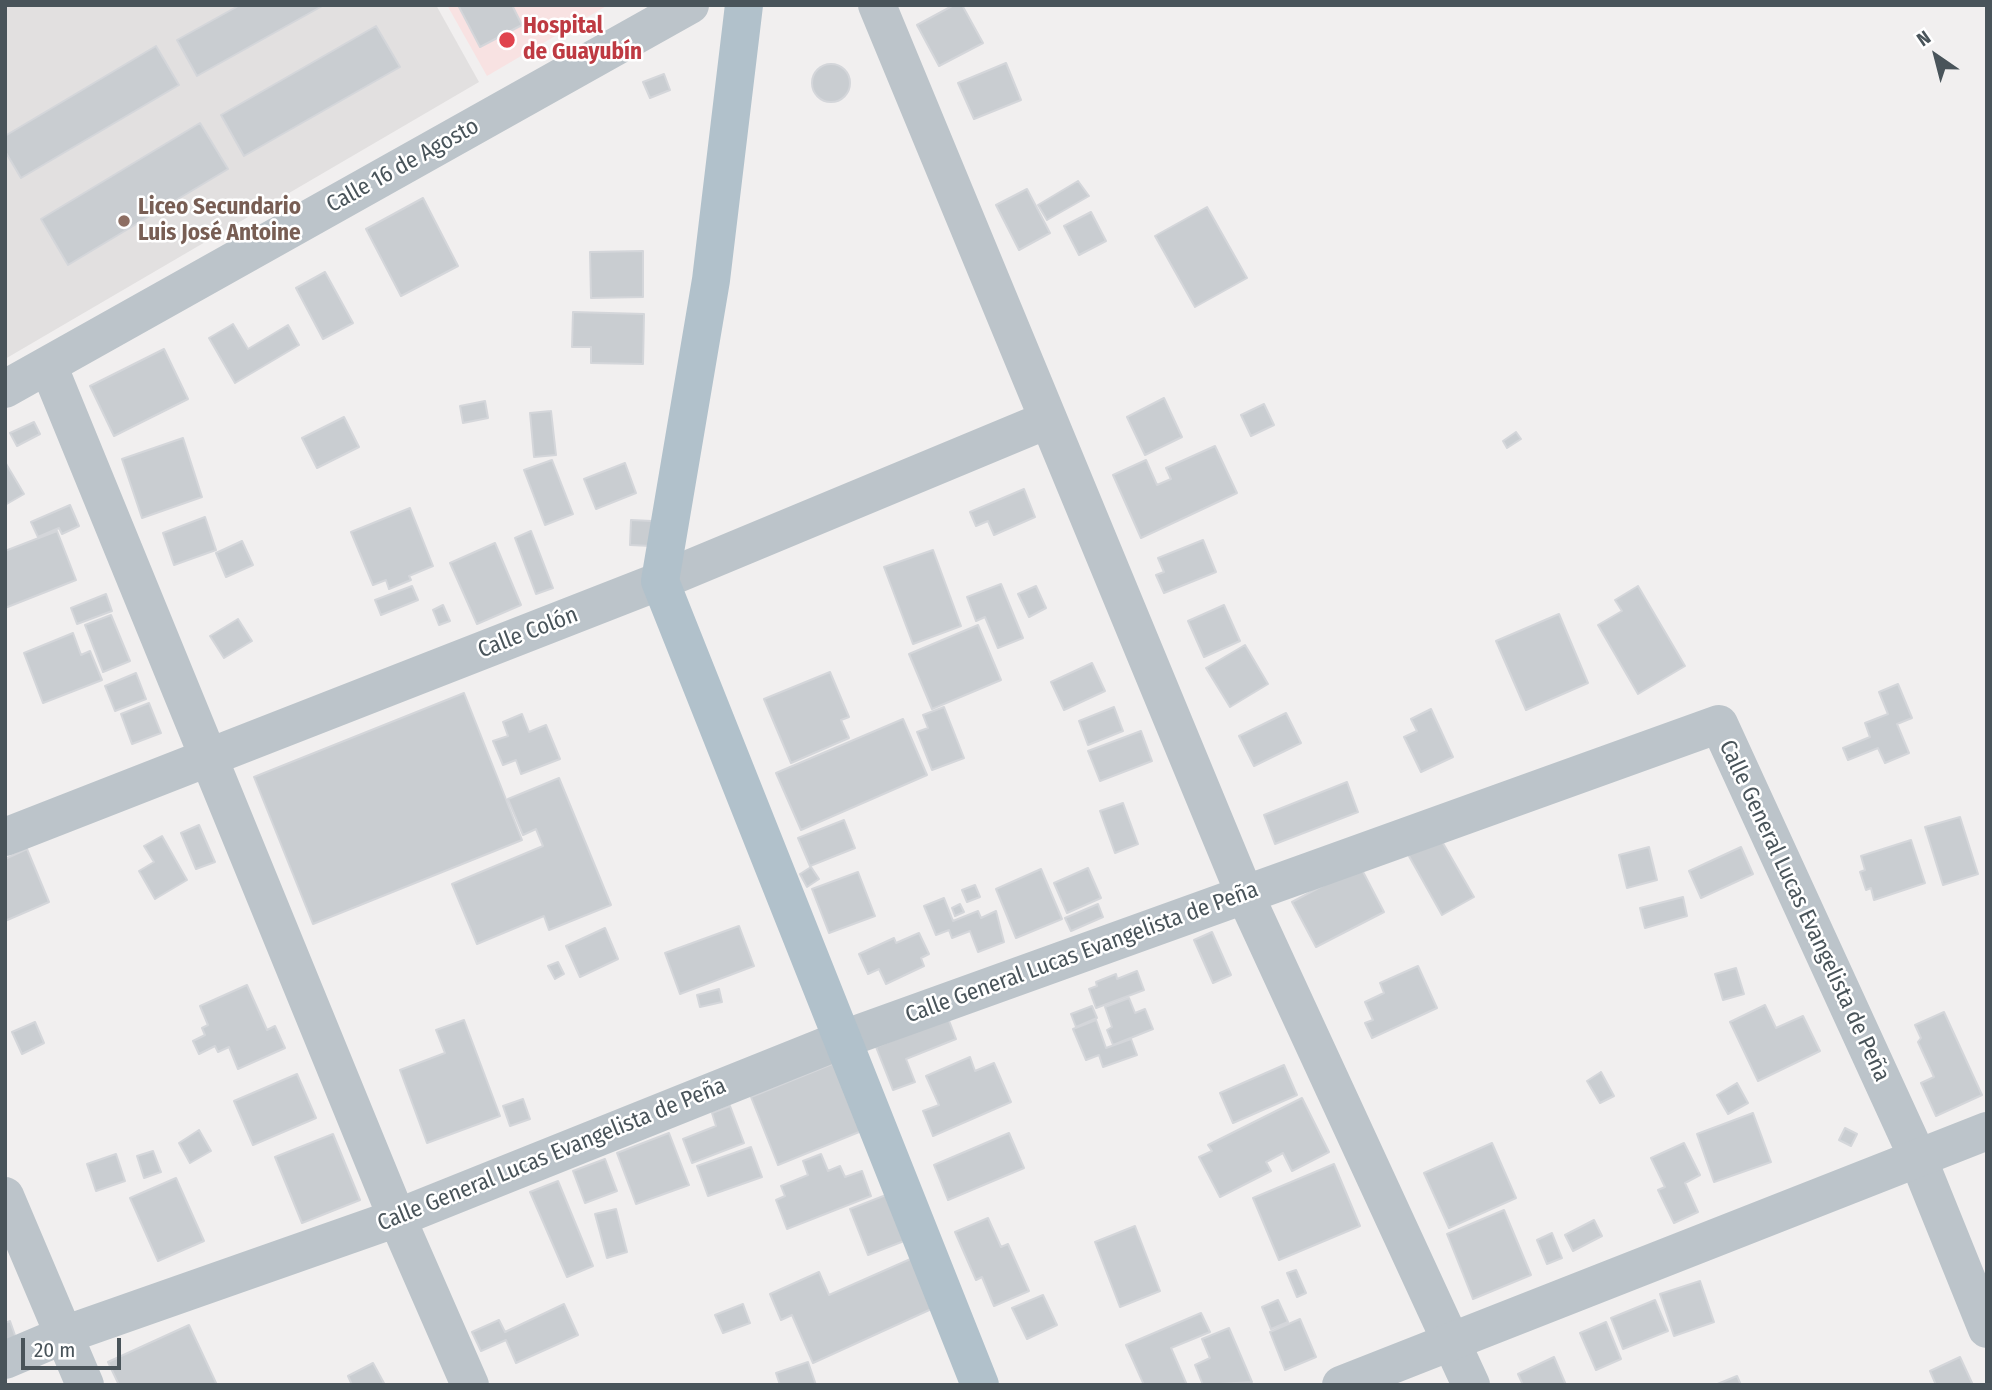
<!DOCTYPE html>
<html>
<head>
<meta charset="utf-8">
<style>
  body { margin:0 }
  #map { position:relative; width:1992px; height:1390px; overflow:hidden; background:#f1efef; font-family:"Fira Sans Condensed",sans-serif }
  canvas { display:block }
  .frame { position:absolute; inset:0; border:7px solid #49545a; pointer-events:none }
  .north { position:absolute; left:1901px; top:21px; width:70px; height:70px; -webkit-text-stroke:5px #fff; paint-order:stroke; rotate:325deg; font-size:19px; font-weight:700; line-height:28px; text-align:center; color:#49545a }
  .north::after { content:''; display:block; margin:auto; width:24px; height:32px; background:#49545a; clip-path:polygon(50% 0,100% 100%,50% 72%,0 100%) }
  .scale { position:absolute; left:21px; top:1338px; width:100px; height:32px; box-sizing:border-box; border:4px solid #49545a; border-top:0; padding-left:9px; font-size:21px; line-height:24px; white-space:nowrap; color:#49545a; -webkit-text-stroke:5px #fff; paint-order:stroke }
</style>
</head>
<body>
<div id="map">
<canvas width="1992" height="1390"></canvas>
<div class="frame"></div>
<div class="north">N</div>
<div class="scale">20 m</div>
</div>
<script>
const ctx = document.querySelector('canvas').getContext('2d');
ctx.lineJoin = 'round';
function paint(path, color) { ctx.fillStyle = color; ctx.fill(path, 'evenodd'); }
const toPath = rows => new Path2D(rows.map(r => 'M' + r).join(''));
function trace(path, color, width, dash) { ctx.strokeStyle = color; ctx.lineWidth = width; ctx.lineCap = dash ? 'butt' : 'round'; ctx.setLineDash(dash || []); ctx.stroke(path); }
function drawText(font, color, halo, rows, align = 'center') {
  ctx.font = font + ' "Fira Sans Condensed",sans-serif'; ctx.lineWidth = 5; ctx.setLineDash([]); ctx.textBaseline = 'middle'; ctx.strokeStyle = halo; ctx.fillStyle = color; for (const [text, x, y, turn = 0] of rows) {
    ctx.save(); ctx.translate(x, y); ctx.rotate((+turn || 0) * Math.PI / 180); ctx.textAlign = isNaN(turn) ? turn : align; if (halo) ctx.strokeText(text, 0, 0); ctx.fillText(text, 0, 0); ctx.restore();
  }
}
paint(toPath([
  [5,5,436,5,479,82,5,359]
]), '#e2e0e0');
paint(toPath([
  [447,5,608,5,487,76]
]), '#f8e2e2');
const building = toPath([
  [240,5,324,5,197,76,177,40,240,5],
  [458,5,512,5,522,25,480,47,458,5],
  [954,5,962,5,983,43,939,66,917,25,954,5],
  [376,26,400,67,244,156,221,115,376,26],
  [156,46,179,85,21,178,5,151,5,136,156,46],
  [1006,63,1021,100,974,119,958,83,1006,63],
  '812 83a19 19 0 1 1 38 0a19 19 0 1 1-38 0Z',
  [664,74,670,90,650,98,643,82,664,74],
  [200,123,228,169,68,265,41,219,200,123],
  [1078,181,1089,196,1047,220,1038,205,1078,181],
  [1027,189,1050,233,1019,250,996,205,1027,189],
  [423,198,458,266,401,296,366,229,423,198],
  [1207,207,1247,278,1195,307,1155,236,1207,207],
  [1091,212,1106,241,1079,255,1064,226,1091,212],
  [643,251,643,297,591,298,590,252,643,251],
  [325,272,353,323,323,339,296,288,325,272],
  [573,312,644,314,643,364,591,363,591,347,572,347,573,312],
  [233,324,248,349,288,325,299,345,235,383,209,338,233,324],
  [164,349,188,399,114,436,90,386,164,349],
  [1164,398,1182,437,1145,455,1127,417,1164,398],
  [485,401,488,418,463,423,460,406,485,401],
  [1264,404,1274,425,1251,436,1241,415,1264,404],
  [551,411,556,455,534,457,530,413,551,411],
  [344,417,359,447,317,468,302,438,344,417],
  [34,422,40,434,17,446,10,433,34,422],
  [1516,432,1521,439,1507,448,1503,441,1516,432],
  [183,438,202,497,142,518,122,459,183,438],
  [1215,446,1237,493,1141,538,1113,475,1146,460,1157,485,1171,479,1166,468,1215,446],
  [552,460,573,514,545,525,524,470,552,460],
  [5,462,24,494,5,505,5,462],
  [625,463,636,493,596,509,584,479,625,463],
  [1024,489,1035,517,994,535,988,521,976,526,970,512,1024,489],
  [70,505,79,526,62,534,59,528,38,537,31,522,70,505],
  [410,508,433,566,409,576,411,580,389,589,386,580,373,585,351,532,410,508],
  [205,517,216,550,174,565,163,533,205,517],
  [631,520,652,521,651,546,630,545,631,520],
  [57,531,76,580,5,608,5,551,57,531],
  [531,531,553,588,536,594,515,538,531,531],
  [1203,540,1216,572,1164,593,1156,575,1164,572,1158,558,1203,540],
  [242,541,253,565,226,577,216,553,242,541],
  [495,543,521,605,477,624,450,563,495,543],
  [933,550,961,626,913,644,884,567,933,550],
  [1001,584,1023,638,998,648,985,617,976,621,967,597,1001,584],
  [412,586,418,600,381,615,375,600,412,586],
  [1036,586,1046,608,1029,617,1018,594,1036,586],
  [1638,586,1685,666,1638,694,1598,625,1622,611,1615,600,1638,586],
  [106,594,112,611,77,624,71,608,106,594],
  [443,605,450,621,439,625,433,610,443,605],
  [1224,605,1240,641,1204,657,1188,621,1224,605],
  [1559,614,1588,683,1526,710,1496,641,1559,614],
  [111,615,130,661,103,672,85,625,111,615],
  [238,619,252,641,224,658,210,636,238,619],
  [978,625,1001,680,932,709,909,654,978,625],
  [73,633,81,655,90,651,102,680,43,703,24,653,73,633],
  [1245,645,1268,684,1230,707,1206,668,1245,645],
  [1092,663,1105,691,1064,710,1051,682,1092,663],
  [830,672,849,717,841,720,849,738,791,763,764,699,830,672],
  [136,673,146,699,115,711,105,686,136,673],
  [1898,684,1912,718,1897,724,1909,753,1885,763,1878,748,1848,760,1843,748,1870,737,1865,723,1888,714,1879,692,1898,684],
  [464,693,522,840,313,924,254,777,464,693],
  [149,703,161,733,132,744,121,714,149,703],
  [944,707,964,758,932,770,917,732,928,728,923,715,944,707],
  [1114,707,1123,731,1088,745,1079,721,1114,707],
  [1431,709,1453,757,1421,772,1404,737,1417,731,1411,719,1431,709],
  [1286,713,1301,743,1254,766,1239,736,1286,713],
  [522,714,529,732,546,725,560,759,521,774,516,760,503,765,493,741,508,736,503,722,522,714],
  [903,719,927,775,801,830,776,773,903,719],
  [1141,731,1152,761,1100,781,1088,751,1141,731],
  [559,778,611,905,549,930,544,916,477,944,452,884,543,846,536,829,523,835,508,799,559,778],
  [1347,782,1358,812,1275,844,1264,815,1347,782],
  [1123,803,1138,844,1115,853,1100,811,1123,803],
  [1960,817,1978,874,1943,885,1925,827,1960,817],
  [844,820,855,848,810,866,798,838,844,820],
  [199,825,215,862,196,869,181,833,199,825],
  [1436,831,1474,897,1442,915,1405,849,1436,831],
  [162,836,187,880,155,899,139,871,154,862,144,846,162,836],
  [1911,840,1925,883,1874,900,1871,888,1866,890,1860,872,1865,870,1861,856,1911,840],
  [1649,847,1657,880,1627,888,1619,855,1649,847],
  [1741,847,1753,874,1701,898,1689,871,1741,847],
  [27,849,49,902,5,921,5,859,27,849],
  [1360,866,1384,912,1316,947,1292,902,1360,866],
  [811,867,819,879,807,887,800,874,811,867],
  [1088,868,1101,898,1067,913,1054,883,1088,868],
  [1041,869,1062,919,1016,938,996,889,1041,869],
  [858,872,875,916,829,933,812,889,858,872],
  [975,885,980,897,967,902,962,890,975,885],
  [1683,897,1687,916,1645,928,1640,908,1683,897],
  [944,898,953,921,978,911,981,918,996,911,1004,942,978,952,970,931,952,938,949,930,936,935,924,906,944,898],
  [960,904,964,912,955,916,952,908,960,904],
  [1098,904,1103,917,1071,931,1065,918,1098,904],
  [739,926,754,966,680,994,665,953,739,926],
  [605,928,618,959,580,977,566,946,605,928],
  [1212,932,1231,975,1213,983,1194,940,1212,932],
  [919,933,929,954,921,958,924,966,886,984,879,969,868,974,859,954,894,938,896,943,919,933],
  [558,962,564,974,555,979,548,966,558,962],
  [1418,966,1437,1008,1372,1038,1365,1023,1373,1020,1365,1002,1384,993,1380,983,1418,966],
  [1736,968,1744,994,1723,1000,1715,974,1736,968],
  [1137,971,1144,990,1096,1008,1089,989,1097,986,1096,982,1116,974,1117,979,1137,971],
  [247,985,267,1030,275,1026,285,1048,238,1069,229,1047,218,1052,215,1046,199,1054,193,1041,205,1035,202,1028,208,1025,200,1006,247,985],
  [719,989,722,1002,700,1007,697,995,719,989],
  [1129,998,1135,1013,1145,1009,1153,1029,1113,1045,1107,1030,1112,1027,1105,1007,1129,998],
  [1765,1005,1776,1028,1803,1016,1820,1051,1758,1081,1730,1022,1765,1005],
  [1092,1006,1097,1018,1076,1027,1071,1014,1092,1006],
  [1944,1012,1982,1095,1936,1116,1921,1083,1934,1077,1918,1042,1921,1038,1915,1025,1944,1012],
  [948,1018,956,1039,906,1059,915,1082,893,1090,876,1047,948,1018],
  [464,1020,500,1116,427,1143,400,1070,445,1053,436,1030,464,1020],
  [1096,1020,1106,1048,1131,1039,1137,1055,1103,1067,1099,1055,1086,1060,1073,1029,1096,1020],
  [35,1022,44,1043,22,1054,12,1032,35,1022],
  [970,1057,975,1071,994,1063,1011,1102,933,1136,923,1111,939,1105,926,1076,970,1057],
  [837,1062,864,1130,778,1165,751,1097,837,1062],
  [1284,1065,1297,1095,1233,1123,1220,1093,1284,1065],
  [1601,1072,1614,1096,1600,1103,1587,1081,1601,1072],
  [297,1074,316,1118,253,1145,234,1101,297,1074],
  [1737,1083,1748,1103,1728,1114,1717,1095,1737,1083],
  [1302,1098,1329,1152,1292,1171,1283,1153,1266,1162,1271,1171,1220,1197,1199,1157,1212,1151,1208,1145,1302,1098],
  [523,1099,530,1119,510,1126,503,1106,523,1099],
  [730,1106,744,1143,692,1163,683,1139,716,1126,712,1113,730,1106],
  [1753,1113,1771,1162,1714,1182,1697,1134,1753,1113],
  [1845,1128,1857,1134,1851,1146,1839,1140,1845,1128],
  [199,1130,211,1151,190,1163,179,1143,199,1130],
  [669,1133,689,1185,636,1204,617,1153,669,1133],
  [1009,1133,1024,1168,948,1200,934,1165,1009,1133],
  [333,1134,360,1200,302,1223,275,1157,333,1134],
  [1492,1143,1516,1198,1449,1228,1424,1173,1492,1143],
  [1684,1143,1700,1175,1685,1183,1698,1212,1674,1223,1658,1190,1665,1187,1651,1158,1684,1143],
  [751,1147,762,1177,708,1196,697,1166,751,1147],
  [153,1151,161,1172,144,1178,137,1156,153,1151],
  [116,1154,125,1181,96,1191,87,1164,116,1154],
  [821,1154,828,1171,840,1166,845,1177,862,1171,871,1196,787,1229,776,1200,785,1196,781,1186,808,1175,803,1161,821,1154],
  [605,1159,617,1191,585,1203,573,1171,605,1159],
  [1334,1164,1360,1226,1279,1260,1253,1198,1334,1164],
  [176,1178,204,1241,158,1261,130,1198,176,1178],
  [558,1181,593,1266,567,1277,530,1192,558,1181],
  [886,1195,904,1241,868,1255,850,1209,886,1195],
  [616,1209,627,1252,607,1258,595,1214,616,1209],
  [1504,1210,1531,1275,1473,1299,1447,1234,1504,1210],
  [988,1218,1001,1247,1008,1244,1029,1291,994,1306,982,1277,976,1280,955,1232,988,1218],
  [1594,1220,1602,1236,1573,1251,1565,1235,1594,1220],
  [1135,1226,1160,1291,1120,1307,1095,1242,1135,1226],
  [1552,1233,1562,1258,1547,1264,1537,1240,1552,1233],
  [915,1257,938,1306,813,1363,792,1315,781,1320,770,1294,819,1272,829,1295,915,1257],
  [1296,1270,1306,1293,1297,1297,1287,1273,1296,1270],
  [1700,1281,1714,1322,1674,1336,1660,1294,1700,1281],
  [1043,1295,1057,1325,1027,1339,1012,1308,1043,1295],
  [1278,1300,1288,1322,1271,1329,1262,1307,1278,1300],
  [1655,1300,1668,1331,1623,1349,1611,1318,1655,1300],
  [564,1304,578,1335,516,1363,506,1340,481,1351,472,1332,499,1320,505,1332,564,1304],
  [743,1304,750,1323,723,1333,715,1315,743,1304],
  [1201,1313,1210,1332,1171,1348,1187,1385,1144,1385,1126,1345,1201,1313],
  [1300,1319,1316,1357,1285,1370,1270,1332,1300,1319],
  [10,1321,17,1341,5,1345,5,1323,10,1321],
  [1606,1322,1621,1359,1596,1370,1580,1333,1606,1322],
  [189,1325,217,1385,119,1385,108,1362,189,1325],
  [1229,1328,1252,1382,1203,1385,1195,1365,1210,1358,1202,1339,1229,1328],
  [1554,1357,1566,1385,1523,1385,1518,1374,1554,1357],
  [1960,1357,1973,1385,1936,1385,1930,1371,1960,1357],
  [808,1362,816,1385,780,1385,776,1373,808,1362],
  [373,1363,385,1385,352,1385,348,1376,373,1363],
  [1737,1376,1741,1385,1715,1385,1737,1376]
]);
paint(building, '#c9cdd1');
trace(building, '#d4d6da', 2);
trace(toPath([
  [877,5,1245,895,1471,1385],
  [48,365,397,1218,470,1385],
  [5,389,690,5],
  [5,837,660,581,1047,420],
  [5,1196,85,1385],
  [5,1360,64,1335,397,1218,841,1040,1719,724,1917,1156,1987,1329]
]), '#bcc4ca', 38);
trace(toPath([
  [1341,1385,1987,1131]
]), '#bcc4ca', 38);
trace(toPath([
  [744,5,711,280,660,581,980,1385]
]), '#b1c1cb', 38);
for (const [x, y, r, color] of [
  [507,40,9,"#e0444e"],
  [124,221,7,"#8d6e63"]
]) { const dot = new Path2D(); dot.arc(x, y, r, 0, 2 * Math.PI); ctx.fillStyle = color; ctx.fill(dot); trace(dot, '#fff', 2.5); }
drawText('bold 23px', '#be3a42', '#fff', [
  ["Hospital",523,27],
  ["de Guayubín",523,53]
], 'left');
drawText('23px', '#49545a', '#fff', [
  ["Calle 16 de Agosto",403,166,-29],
  ["Calle Colón",528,633,-21],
  ["Calle General Lucas Evangelista de Peña",1804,911,65],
  ["Calle General Lucas Evangelista de Peña",1082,953,-20],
  ["Calle General Lucas Evangelista de Peña",552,1155,-22]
]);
drawText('bold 23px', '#785e54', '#fff', [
  ["Liceo Secundario",138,208],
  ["Luis José Antoine",138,234]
], 'left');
</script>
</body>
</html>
